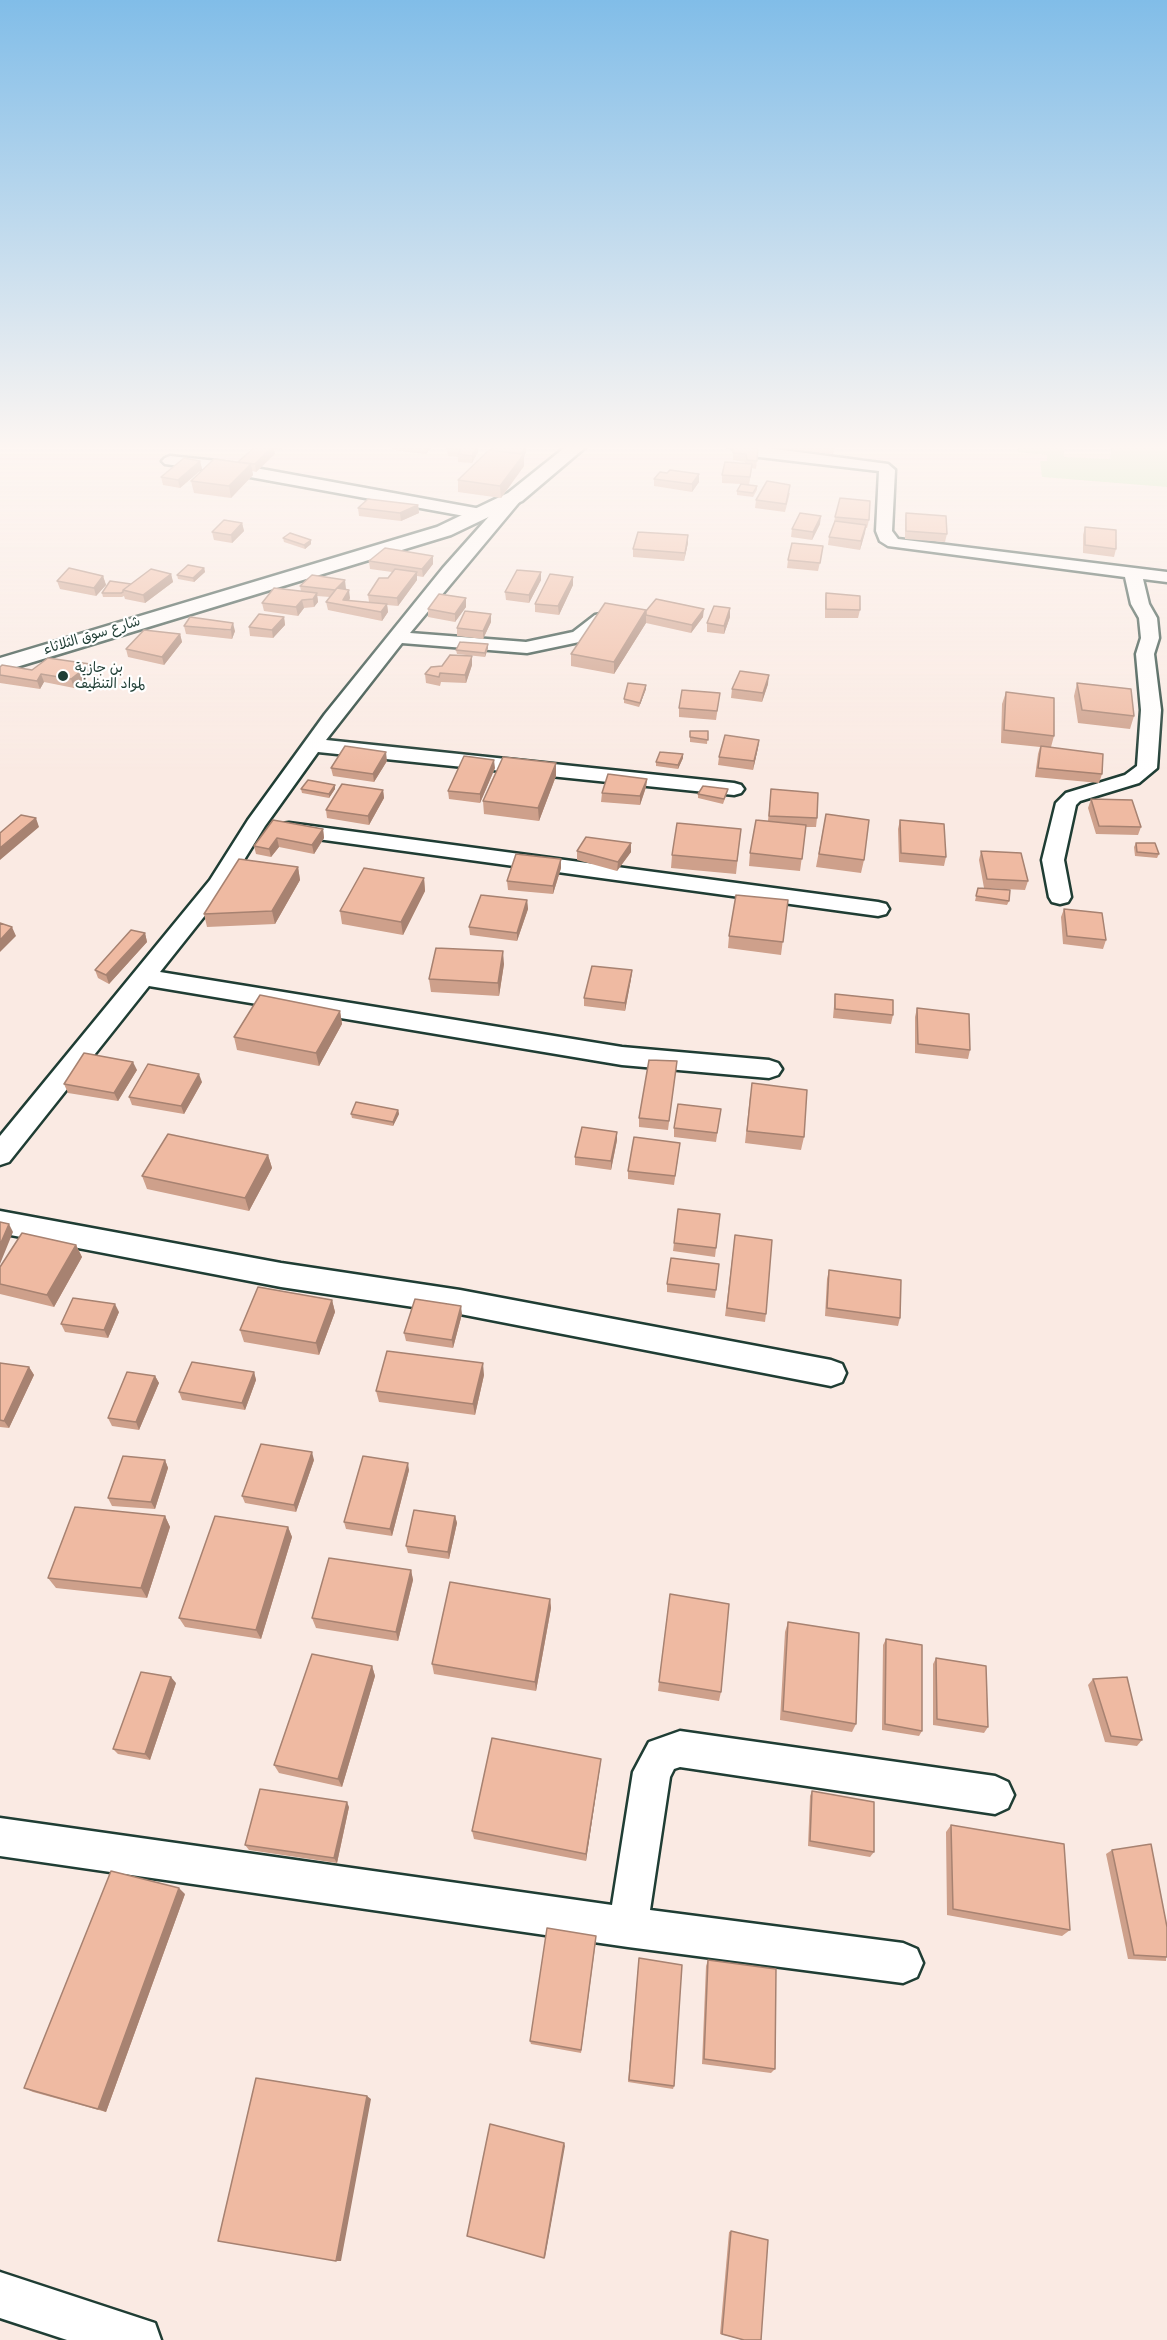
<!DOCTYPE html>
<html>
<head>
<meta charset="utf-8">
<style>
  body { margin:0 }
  canvas { display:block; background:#faeae3 }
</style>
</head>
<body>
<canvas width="1167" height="2340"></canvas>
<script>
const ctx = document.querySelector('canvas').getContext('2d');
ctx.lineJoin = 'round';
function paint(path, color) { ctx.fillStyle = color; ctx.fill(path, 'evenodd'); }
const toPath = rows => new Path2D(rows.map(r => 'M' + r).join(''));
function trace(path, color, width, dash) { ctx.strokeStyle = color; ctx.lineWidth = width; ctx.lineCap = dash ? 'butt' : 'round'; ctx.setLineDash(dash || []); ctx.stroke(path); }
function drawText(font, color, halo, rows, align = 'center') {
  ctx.font = font + ' Sriracha,"Playpen Sans Arabic",sans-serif'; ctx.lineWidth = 4.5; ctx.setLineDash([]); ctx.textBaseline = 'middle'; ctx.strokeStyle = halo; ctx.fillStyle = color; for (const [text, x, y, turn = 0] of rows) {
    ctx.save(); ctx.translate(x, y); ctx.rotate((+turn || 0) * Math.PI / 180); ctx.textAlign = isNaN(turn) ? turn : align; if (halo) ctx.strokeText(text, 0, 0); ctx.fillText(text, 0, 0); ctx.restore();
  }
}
paint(toPath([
  [1019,445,1063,445,1064,457,1110,459,1112,445,1167,445,1167,487,1042,477,1040,461,1047,461,1047,455,1018,452]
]), '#b7eaab');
const street = toPath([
  [725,445,745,445,888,464,895,470,892,531,898,539,1167,572,1167,582,1143,579,1149,604,1157,618,1159,638,1154,654,1161,710,1157,768,1139,783,1080,801,1076,805,1064,860,1071,897,1068,902,1060,904,1052,902,1049,897,1042,860,1056,803,1066,793,1125,775,1137,766,1141,710,1136,654,1141,638,1139,618,1131,604,1125,577,888,546,880,541,876,531,879,471,751,456,725,445],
  [170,456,217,461,481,509,489,514,481,519,217,471,165,464,162,461,165,458,170,456],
  [515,492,521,494,523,497,521,500,410,633,526,642,573,632,595,615,601,614,610,619,607,623,584,641,527,653,402,643,326,740,734,783,741,785,744,789,741,793,734,795,318,752,265,826,226,889,160,972,622,1047,769,1060,778,1063,782,1069,778,1075,769,1078,622,1065,149,986,9,1162,0,1165,0,1136,210,880,248,820,325,714,443,568,509,494,515,492],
  [289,823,878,902,886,904,889,909,886,914,878,916,281,834,278,829,281,824,289,823],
  [0,1211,281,1263,460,1290,831,1360,842,1364,846,1373,842,1382,831,1386,460,1314,281,1287,0,1233,0,1211],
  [680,1731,995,1776,1008,1782,1014,1795,1008,1808,995,1814,680,1767,674,1769,670,1777,650,1910,903,1943,917,1949,923,1963,917,1977,903,1983,628,1947,0,1856,0,1818,612,1905,633,1772,649,1742,680,1731],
  [0,2272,155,2323,161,2340,67,2340,0,2318,0,2272]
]);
const secondary = toPath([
  [568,445,588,445,522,501,451,535,0,672,0,658,437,527,508,493,568,445]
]);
trace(street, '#1f3d34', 5);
trace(secondary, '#1f3d34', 5);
paint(street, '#fff');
paint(secondary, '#fff');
paint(toPath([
  [263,445,286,445,279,450,274,450,275,454,256,472,252,471,253,475,231,498,194,493,191,481,239,462],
  [392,445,433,445,426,454,393,450],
  [494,445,531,445,526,448,526,452,524,457,524,466,501,498,458,492,458,480,491,450],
  [752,445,836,445,833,454],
  [733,447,758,448,756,469,752,468,749,485,757,486,757,490,753,497,737,495,737,491,741,484,722,483,722,475,745,463,745,462,733,460],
  [447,448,478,452,472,463,458,462,458,457,448,456],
  [200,461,202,469,180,488,163,485,161,477],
  [667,473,699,482,692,492,654,486,654,479],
  [790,493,785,512,755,508,756,500],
  [418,505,419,513,401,521,359,516,358,508],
  [906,513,947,534,945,542,905,539,905,521],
  [835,517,869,520,867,528,866,528,860,550,828,545,829,537,834,523],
  [242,523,244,531,232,543,214,540,212,532],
  [820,524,812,540,791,537,792,529],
  [1085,527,1116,549,1114,557,1083,553,1083,535],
  [688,535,688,543,684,561,633,557,633,549],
  [283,538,311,544,305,549,284,542],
  [822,554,818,571,787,568,788,560],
  [433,556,433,564,423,577,417,576,417,580,398,606,387,605,388,612,382,621,328,610,326,602,330,597,317,596,318,602,314,607,304,608,298,616,264,611,262,603,301,591,300,586,346,589,350,598,349,601,369,602,368,595,388,578,392,572,370,569,369,561],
  [204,568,205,572,194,582,178,579,177,575],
  [541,572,541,580,529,603,506,600,505,592],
  [171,574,173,582,145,603,125,599,124,596,122,597,103,597,102,593,131,584],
  [103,576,106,585,96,596,60,589,57,581],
  [573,577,573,585,559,615,535,612,535,604],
  [826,593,860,610,858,618,825,618,825,601],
  [466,607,455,622,428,617,428,609],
  [730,608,730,617,724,634,707,632,707,623],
  [646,610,703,617,691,633,646,623,614,674,571,666,571,654],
  [491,614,491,622,483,639,457,636,457,628],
  [284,617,285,625,273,638,250,636,249,627],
  [184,626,235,631,232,639,186,634],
  [180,634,182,642,164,665,128,657,126,649],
  [488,644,488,648,485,657,457,654,456,650],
  [472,665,466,683,441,682,440,686,426,683,425,674],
  [0,667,32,670,93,672,74,688,44,682,40,689,0,683],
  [1077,683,1134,716,1130,729,1078,723,1074,696],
  [768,684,762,702,731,698,732,689],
  [646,689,639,707,624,703,624,699],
  [1006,692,1054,736,1051,747,1102,774,1099,783,1035,777,1038,754,1040,747,1001,743,1002,704],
  [720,693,716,720,679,717,679,708],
  [690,731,708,731,707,744,690,742],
  [759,740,758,748,753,770,718,765,719,757],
  [683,758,678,769,656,766,656,762],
  [387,761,374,782,333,776,331,768],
  [495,768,480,803,449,799,448,791],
  [556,776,539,821,484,814,483,801],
  [647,779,646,787,640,805,601,802,602,793],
  [301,789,335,789,329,798,302,793],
  [728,789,727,793,723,804,698,798,698,794],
  [771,789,817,818,816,827,806,827,800,871,749,866,750,853,768,821],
  [383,790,384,798,369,825,327,818,326,810],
  [1091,799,1141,827,1138,835,1096,834,1088,808],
  [826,814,864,860,861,873,816,867],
  [273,820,323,829,324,838,314,854,279,847,271,857,256,854,254,846],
  [900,820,946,857,944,866,899,862,898,829],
  [741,829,736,874,671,868,672,855],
  [1136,843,1159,854,1157,858,1135,856,1134,847],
  [577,851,631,852,617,871,577,860],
  [981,851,1028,881,1025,890,984,888,979,860],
  [298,867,300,880,275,924,207,927,204,914],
  [561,868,553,894,508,890,507,881],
  [424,878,425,891,403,935,342,924,340,911],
  [978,888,1009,901,1007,905,975,901],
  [527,900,528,909,517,941,470,935,469,927],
  [788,900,781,955,728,948,729,936],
  [1064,909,1106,940,1103,949,1063,944,1061,917],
  [145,933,147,942,109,984,98,978,95,970],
  [504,964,499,996,431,992,429,979],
  [632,970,631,979,625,1011,584,1006,584,998],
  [835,994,893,1015,891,1024,833,1018],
  [917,1008,970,1050,968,1059,915,1053,915,1017],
  [340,1011,342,1024,319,1066,237,1050,234,1037],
  [677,1061,668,1130,639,1127,639,1118],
  [137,1070,118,1101,68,1093,64,1084],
  [202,1082,184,1114,132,1105,129,1097],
  [750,1096,804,1137,801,1150,745,1143],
  [721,1109,716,1142,674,1137,674,1128],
  [398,1110,399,1114,393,1126,352,1118,351,1114],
  [617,1140,611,1170,575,1165,575,1157],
  [679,1151,674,1185,628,1179,628,1171],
  [268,1155,272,1168,249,1211,147,1189,142,1176],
  [720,1214,715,1257,673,1251,674,1243],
  [735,1235,766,1314,765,1322,725,1316],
  [76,1245,82,1257,54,1307,0,1294,0,1267],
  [719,1264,715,1298,667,1292,667,1284],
  [829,1270,900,1318,898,1326,825,1316,827,1279],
  [332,1300,335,1312,319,1355,244,1342,240,1330],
  [119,1312,108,1338,65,1332,61,1324],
  [462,1314,453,1348,406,1341,404,1333],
  [0,1363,29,1367,34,1375,9,1428,0,1427],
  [254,1372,256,1380,245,1410,182,1400,179,1392],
  [484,1375,475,1415,379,1402,376,1391],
  [155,1376,159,1383,139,1430,112,1426,108,1418],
  [165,1460,168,1468,155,1509,112,1506,108,1498],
  [314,1460,296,1512,245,1503,242,1496],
  [409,1470,392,1536,346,1529,344,1522],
  [165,1516,170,1527,147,1598,56,1588,48,1578],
  [455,1516,457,1523,449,1559,408,1553,406,1546],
  [288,1527,292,1537,261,1639,185,1627,179,1618],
  [411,1570,413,1580,398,1641,316,1628,312,1618],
  [670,1594,721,1692,719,1701,658,1691],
  [550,1599,551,1608,536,1691,434,1674,432,1664],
  [788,1622,856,1724,852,1732,780,1720,785,1632],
  [886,1639,922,1731,919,1736,882,1730,883,1645],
  [936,1658,988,1727,984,1733,933,1725,933,1664],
  [372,1666,375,1676,342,1787,279,1773,274,1765],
  [1093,1679,1142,1740,1137,1746,1105,1742,1088,1685],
  [176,1683,150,1760,118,1754,113,1749],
  [600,1767,586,1861,474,1839,472,1831],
  [812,1791,874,1852,870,1857,808,1846,810,1796],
  [349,1807,337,1863,249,1850,245,1845],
  [951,1825,1070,1930,1062,1936,947,1915,946,1832],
  [1112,1850,1167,1927,1166,1961,1128,1959,1106,1854],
  [185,1894,106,2112,33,2092,24,2088],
  [596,1940,581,2053,531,2044,530,2041],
  [639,1958,674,2086,673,2089,628,2082],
  [708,1960,775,2069,771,2073,702,2064,706,1966],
  [731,2231,744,2340,720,2334,729,2232]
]), '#cea08b');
paint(toPath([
  [278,445,286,445,279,450],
  [427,445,433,445,426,454,425,446],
  [477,445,478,452,472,463,472,456],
  [526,445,526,452,524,457,524,466,501,498,500,486],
  [273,446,275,454,256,472,255,464],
  [200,461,202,469,180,488,178,480],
  [251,464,253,475,231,498,229,486],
  [699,474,699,482,692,492,692,484],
  [418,505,419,513,401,521,400,513],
  [821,516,820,524,812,540,813,532],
  [242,523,244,531,232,543,231,535],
  [866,525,865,533,860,550,861,541],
  [688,535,688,543,684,561,685,553],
  [311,540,311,544,305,549,304,545],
  [433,556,433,564,423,577,422,569],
  [204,568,205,572,194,582,193,578],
  [417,572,417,580,398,606,397,598],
  [541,572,541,580,529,603,529,595],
  [171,574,173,582,145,603,143,595],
  [103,576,106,585,96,596,94,588],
  [573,577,573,585,559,615,558,606],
  [345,580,346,589,339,596,337,588],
  [349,590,350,598,346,606,343,600],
  [317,593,318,602,314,607,313,599],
  [466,598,466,607,455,622,455,614],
  [302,600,304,608,298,616,296,607],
  [387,604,388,612,382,621,381,612],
  [730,608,730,617,724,634,724,626],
  [704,609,703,617,691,633,692,625],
  [646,610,646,623,614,674,614,662],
  [491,614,491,622,483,639,483,631],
  [284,617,285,625,273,638,272,630],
  [233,623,235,631,232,639,231,630],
  [180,634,182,642,164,665,162,657],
  [488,644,488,648,485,657,485,653],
  [472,656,472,665,466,683,465,675],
  [90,664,93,672,74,688,71,679],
  [41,674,44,682,40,689,37,681],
  [769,675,768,684,762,702,763,693],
  [646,685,646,689,639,707,640,703],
  [759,740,758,748,753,770,754,761],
  [386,752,387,761,374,782,373,774],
  [683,754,683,758,678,769,678,765],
  [494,760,495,768,480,803,480,794],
  [556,763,556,776,539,821,538,808],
  [647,779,646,787,640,805,640,796],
  [335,785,335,789,329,798,329,794],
  [383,790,384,798,369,825,368,816],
  [36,818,39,827,0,860,0,848],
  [323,829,324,838,314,854,312,845],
  [277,838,279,847,271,857,269,849],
  [631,843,631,852,617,871,618,862],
  [561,859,561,868,553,894,553,886],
  [298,867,300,880,275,924,272,911],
  [424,878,425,891,403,935,401,922],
  [527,900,528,909,517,941,517,933],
  [12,927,16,936,0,952,0,940],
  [145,933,147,942,109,984,106,975],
  [503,951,504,964,499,996,498,983],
  [632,970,631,979,625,1011,625,1003],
  [340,1011,342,1024,319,1066,316,1053],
  [133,1062,137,1070,118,1101,114,1093],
  [199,1074,202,1082,184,1114,181,1106],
  [398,1110,399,1114,393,1126,393,1122],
  [617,1132,617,1140,611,1170,611,1161],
  [268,1155,272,1168,249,1211,245,1198],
  [9,1224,13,1232,0,1264,0,1245],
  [76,1245,82,1257,54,1307,47,1295],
  [332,1300,335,1312,319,1355,316,1343],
  [115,1304,119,1312,108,1338,104,1330],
  [461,1306,462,1314,453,1348,452,1340],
  [483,1363,484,1375,475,1415,473,1404],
  [29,1367,34,1375,9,1428,4,1421],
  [254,1372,256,1380,245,1410,242,1403],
  [155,1376,159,1383,139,1430,136,1422],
  [312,1452,314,1460,296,1512,294,1505],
  [165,1460,168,1468,155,1509,151,1502],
  [408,1463,409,1470,392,1536,390,1529],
  [165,1516,170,1527,147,1598,141,1588],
  [455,1516,457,1523,449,1559,448,1552],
  [288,1527,292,1537,261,1639,256,1630],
  [411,1570,413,1580,398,1641,396,1632],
  [550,1599,551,1608,536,1691,535,1682],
  [372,1666,375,1676,342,1787,338,1779],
  [171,1677,176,1683,150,1760,145,1754],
  [601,1759,600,1767,586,1861,586,1854],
  [347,1802,349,1807,337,1863,334,1858],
  [179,1888,185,1894,106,2112,98,2109],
  [367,2096,371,2099,341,2261,336,2261],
  [564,2143,565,2146,545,2258,544,2258]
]), '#a78271');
const building = toPath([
  [257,445,273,446,255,464,238,462,257,445],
  [409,445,427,445,425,446,409,445],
  [450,445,477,445,472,456,458,454,461,450,447,448,450,445],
  [494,445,526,445,521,454,491,450,494,445],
  [733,447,758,448,757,461,747,460,746,454,733,453,733,447],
  [489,450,524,454,500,486,458,480,489,450],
  [184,458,200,461,178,480,161,477,184,458],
  [214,459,251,464,229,486,191,481,214,459],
  [725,462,752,464,750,477,722,475,725,462],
  [670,470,699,474,692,484,654,479,660,472,667,473,670,470],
  [767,481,790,485,786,504,756,500,767,481],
  [741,484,757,486,753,493,737,491,741,484],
  [840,498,870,501,869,520,835,517,840,498],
  [368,499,418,505,400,513,358,508,368,499],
  [800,513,821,516,813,532,792,529,800,513],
  [906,513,946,516,947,534,906,531,906,513],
  [224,520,242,523,231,535,212,532,224,520],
  [835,521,866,525,861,541,829,537,835,521],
  [1085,527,1116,530,1116,549,1085,545,1085,527],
  [638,532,688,535,685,553,633,549,638,532],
  [290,533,311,540,304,545,283,538,290,533],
  [792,543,823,546,820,563,788,560,792,543],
  [385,548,433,556,422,569,369,561,385,548],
  [188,565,204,568,193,578,177,575,188,565],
  [69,568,103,576,94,588,57,581,69,568],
  [151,569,171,574,143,595,123,590,151,569],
  [395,569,417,572,397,598,368,595,379,578,388,578,395,569],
  [517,570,541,572,529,595,505,592,517,570],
  [550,574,573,577,558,606,535,604,550,574],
  [312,575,345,580,337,588,349,590,343,600,387,604,381,612,326,602,337,588,335,590,300,586,312,575],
  [110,581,131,584,123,590,123,592,121,593,102,593,110,581],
  [274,588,317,593,313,599,302,600,296,607,262,603,274,588],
  [826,593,860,596,860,610,826,609,826,593],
  [439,594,466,598,455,614,428,609,439,594],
  [656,599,704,609,692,625,646,615,646,611,656,599],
  [605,603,646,610,614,662,571,654,605,603],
  [714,606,730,608,724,626,707,623,714,606],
  [465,611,491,614,483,631,457,628,465,611],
  [259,614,284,617,272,630,249,627,259,614],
  [190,617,233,623,231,630,184,626,190,617],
  [144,630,180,634,162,657,126,649,144,630],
  [460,642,488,644,485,653,456,650,460,642],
  [450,655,472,656,465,675,440,673,439,677,425,674,431,667,442,666,450,655],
  [48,658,90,664,71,679,41,674,37,681,0,675,0,667,2,665,32,670,48,658],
  [740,671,769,675,763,693,732,689,740,671],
  [628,683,646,685,640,703,624,699,628,683],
  [1077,683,1131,689,1134,716,1082,710,1077,683],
  [682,690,720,693,717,711,679,708,682,690],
  [1006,692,1054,698,1054,736,1004,730,1006,692],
  [690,731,708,731,708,740,690,737,690,731],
  [725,735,759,740,754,761,719,757,725,735],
  [345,746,386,752,373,774,331,768,345,746],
  [1041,746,1103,754,1102,774,1038,768,1041,746],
  [660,752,683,754,678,765,656,762,660,752],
  [464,756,494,760,480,794,448,791,464,756],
  [503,757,556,763,538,808,483,801,503,757],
  [608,774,647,779,640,796,602,793,608,774],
  [308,780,335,785,329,794,301,789,308,780],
  [342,784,383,790,368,816,326,810,342,784],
  [703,786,728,789,724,799,698,794,703,786],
  [771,789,818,793,817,818,769,816,771,789],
  [1091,799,1132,800,1141,827,1099,826,1091,799],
  [826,814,869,820,864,860,819,854,826,814],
  [21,815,36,818,0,848,0,833,21,815],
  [273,820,323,829,312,845,277,838,269,849,254,846,273,820],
  [756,820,806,825,802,859,750,853,756,820],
  [900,820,944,824,946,857,901,853,900,820],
  [677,823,741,829,737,861,672,855,677,823],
  [586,837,631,843,618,862,577,851,586,837],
  [1136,843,1155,843,1159,854,1137,852,1136,843],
  [981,851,1021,853,1028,881,987,879,981,851],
  [516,854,561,859,553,886,507,881,516,854],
  [239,859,298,867,272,911,204,914,239,859],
  [364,868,424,878,401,922,340,911,364,868],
  [978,888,1010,890,1009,901,976,896,978,888],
  [481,895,527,900,517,933,469,927,481,895],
  [736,895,788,900,783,942,729,936,736,895],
  [1064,909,1102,913,1106,940,1067,936,1064,909],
  [0,923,12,927,0,940,0,923],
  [131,930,145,933,106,975,95,970,131,930],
  [436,948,503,951,498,983,429,979,436,948],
  [592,966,632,970,625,1003,584,998,592,966],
  [835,994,893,1000,893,1015,835,1009,835,994],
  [260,995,340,1011,316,1053,234,1037,260,995],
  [917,1008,969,1014,970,1050,918,1044,917,1008],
  [84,1053,133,1062,114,1093,64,1084,84,1053],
  [649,1060,677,1061,669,1121,639,1118,649,1060],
  [148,1064,199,1074,181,1106,129,1097,148,1064],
  [752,1083,807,1090,804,1137,747,1131,752,1083],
  [356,1102,398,1110,393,1122,351,1114,356,1102],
  [678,1104,721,1109,717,1133,674,1128,678,1104],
  [582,1127,617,1132,611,1161,575,1157,582,1127],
  [168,1134,268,1155,245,1198,142,1176,168,1134],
  [634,1137,680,1143,675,1176,628,1171,634,1137],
  [678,1209,720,1214,716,1248,674,1243,678,1209],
  [0,1222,9,1224,0,1245,0,1222],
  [22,1233,76,1245,47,1295,0,1284,0,1267,22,1233],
  [735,1235,772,1240,766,1314,727,1308,735,1235],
  [671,1258,719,1264,716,1290,667,1284,671,1258],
  [829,1270,901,1280,900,1318,827,1308,829,1270],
  [258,1287,332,1300,316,1343,240,1330,258,1287],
  [73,1298,115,1304,104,1330,61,1324,73,1298],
  [415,1299,461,1306,452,1340,404,1333,415,1299],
  [387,1351,483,1363,473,1404,376,1391,387,1351],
  [192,1362,254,1372,242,1403,179,1392,192,1362],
  [0,1363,29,1367,4,1421,0,1420,0,1363],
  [127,1372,155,1376,136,1422,108,1418,127,1372],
  [261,1444,312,1452,294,1505,242,1496,261,1444],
  [123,1456,165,1460,151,1502,108,1498,123,1456],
  [363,1456,408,1463,390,1529,344,1522,363,1456],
  [75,1507,165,1516,141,1588,48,1578,75,1507],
  [414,1510,455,1516,448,1552,406,1546,414,1510],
  [215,1516,288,1527,256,1630,179,1618,215,1516],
  [329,1558,411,1570,396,1632,312,1618,329,1558],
  [450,1582,550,1599,535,1682,432,1664,450,1582],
  [670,1594,729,1604,721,1692,659,1682,670,1594],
  [788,1622,859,1633,856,1724,783,1711,788,1622],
  [886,1639,922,1645,922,1731,885,1724,886,1639],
  [312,1654,372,1666,338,1779,274,1765,312,1654],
  [936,1658,986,1666,988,1727,937,1719,936,1658],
  [141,1672,171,1677,145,1754,113,1749,141,1672],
  [1127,1677,1142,1740,1111,1736,1093,1679,1127,1677],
  [492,1738,601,1759,586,1854,472,1831,492,1738],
  [260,1789,347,1802,334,1858,245,1845,260,1789],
  [812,1791,874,1802,874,1852,810,1841,812,1791],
  [951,1825,1064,1844,1070,1930,953,1909,951,1825],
  [1151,1844,1167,1927,1167,1957,1134,1955,1112,1850,1151,1844],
  [111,1871,179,1888,98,2109,24,2088,111,1871],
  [547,1928,596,1936,581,2050,530,2041,547,1928],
  [639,1958,682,1965,674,2086,629,2080,639,1958],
  [708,1960,776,1969,775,2069,704,2059,708,1960],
  [256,2078,367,2096,336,2261,218,2241,256,2078],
  [490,2124,564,2143,544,2258,467,2236,490,2124],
  [731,2231,768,2240,761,2340,744,2340,722,2334,731,2231]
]);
paint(building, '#efbaa2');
trace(building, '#a78271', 1.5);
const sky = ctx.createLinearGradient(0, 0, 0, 772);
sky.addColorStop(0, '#81bde8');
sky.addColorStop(0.58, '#fdf6f2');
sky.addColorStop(1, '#fdf6f200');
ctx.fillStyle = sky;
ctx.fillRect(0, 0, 1167, 772);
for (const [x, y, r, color] of [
  [63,676,6,"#1f3d34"]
]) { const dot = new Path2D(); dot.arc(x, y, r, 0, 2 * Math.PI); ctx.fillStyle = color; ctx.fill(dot); trace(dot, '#fff', 2); }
drawText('14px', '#1f3d34', '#fff', [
  ["شارع سوق الثلاثاء",92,636,-17]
]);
drawText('14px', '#1f3d34', '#fff', [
  ["بن جازية",75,668],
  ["لمواد التنظيف",75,684]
], 'left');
</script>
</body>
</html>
